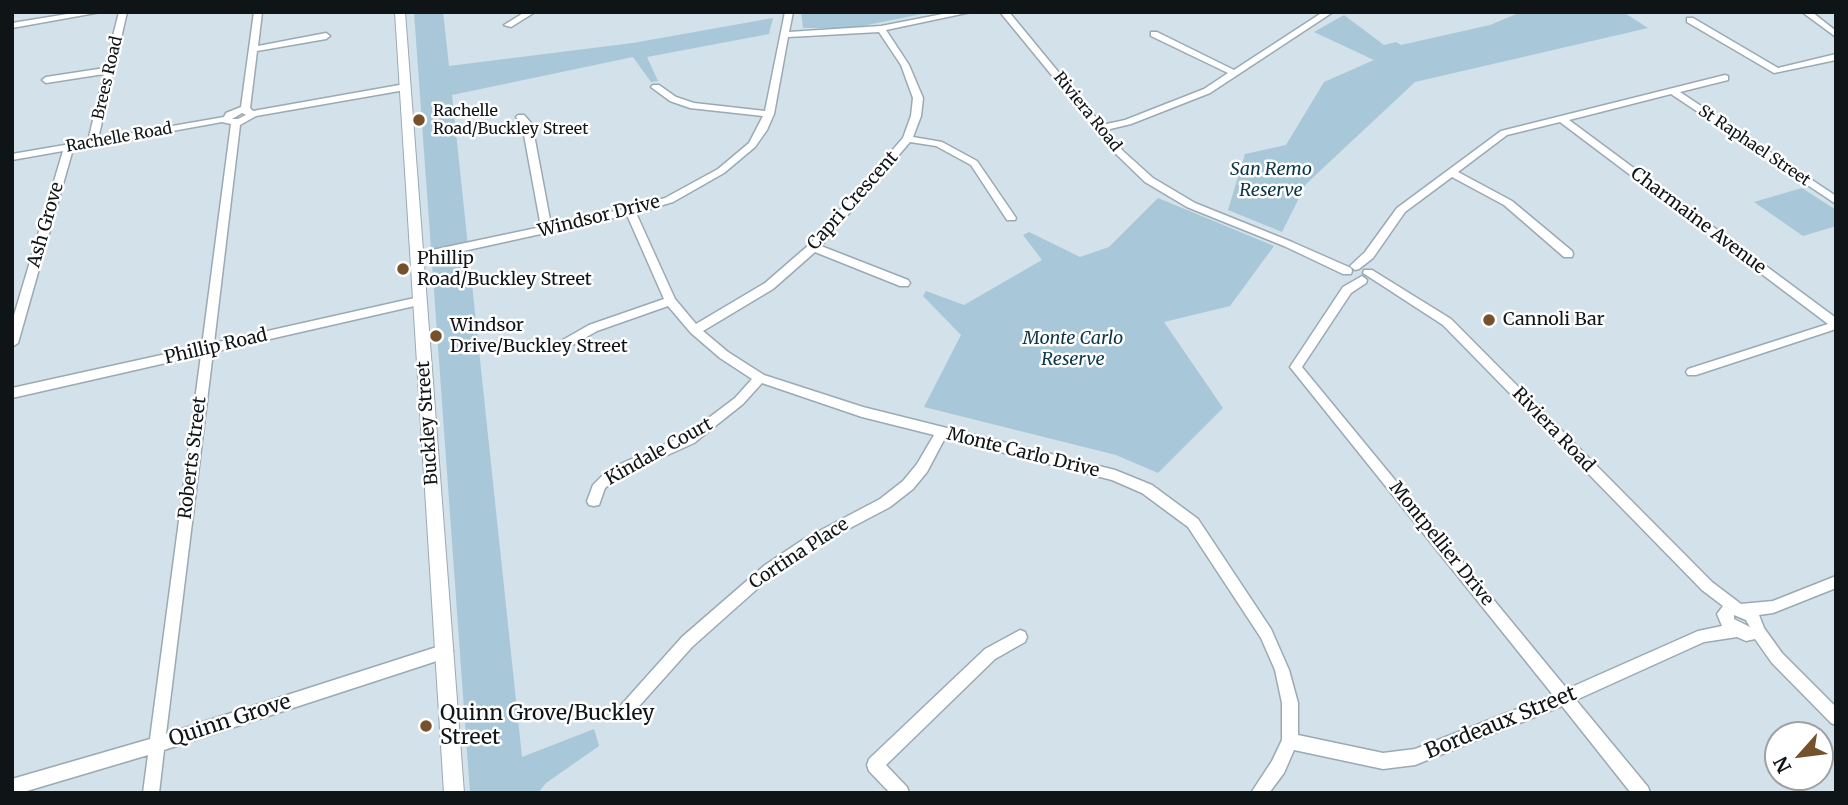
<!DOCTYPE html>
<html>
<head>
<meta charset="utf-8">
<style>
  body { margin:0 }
  #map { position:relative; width:1848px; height:805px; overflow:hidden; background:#d2e1ea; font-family:Merriweather,serif }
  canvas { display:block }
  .frame { position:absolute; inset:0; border:14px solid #0f1417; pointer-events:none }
  .north { position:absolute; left:1764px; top:721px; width:70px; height:70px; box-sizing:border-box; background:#fff; border:2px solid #9fa1a2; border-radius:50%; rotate:242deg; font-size:19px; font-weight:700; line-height:28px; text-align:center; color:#0f1417 }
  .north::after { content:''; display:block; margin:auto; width:24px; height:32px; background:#76522c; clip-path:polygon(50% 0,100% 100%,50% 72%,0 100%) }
</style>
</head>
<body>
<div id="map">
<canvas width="1848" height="805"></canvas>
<div class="frame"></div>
<div class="north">N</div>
</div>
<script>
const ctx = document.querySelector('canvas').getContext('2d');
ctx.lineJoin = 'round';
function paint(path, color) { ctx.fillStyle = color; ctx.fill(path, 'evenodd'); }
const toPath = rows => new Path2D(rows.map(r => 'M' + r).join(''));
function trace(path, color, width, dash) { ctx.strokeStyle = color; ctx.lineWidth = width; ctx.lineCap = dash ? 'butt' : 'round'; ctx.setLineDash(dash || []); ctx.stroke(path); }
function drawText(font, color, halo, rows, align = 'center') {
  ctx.font = font + ' Merriweather,serif'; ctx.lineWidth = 5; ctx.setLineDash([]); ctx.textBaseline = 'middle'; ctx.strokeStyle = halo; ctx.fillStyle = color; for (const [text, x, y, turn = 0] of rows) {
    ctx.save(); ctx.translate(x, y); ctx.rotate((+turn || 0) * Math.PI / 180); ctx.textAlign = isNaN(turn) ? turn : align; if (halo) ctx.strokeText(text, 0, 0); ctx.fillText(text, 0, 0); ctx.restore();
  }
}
paint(toPath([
  [414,12,443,12,449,66,633,43,773,18,769,34,647,57,658,81,651,82,633,57,452,95,522,757,594,729,599,746,546,783,538,793,470,793],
  [801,12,932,12,852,28,803,28],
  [1521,12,1623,12,1648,28,1415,82,1306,184,1282,232,1228,210,1245,154,1286,145,1324,82,1374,60,1314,32,1344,15,1384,45,1396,42,1401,45,1490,25],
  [1802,188,1836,210,1836,226,1803,236,1754,202],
  [1158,198,1274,246,1230,306,1164,322,1223,408,1158,473,1116,455,924,407,961,335,923,296,926,291,964,305,1042,260,1023,235,1029,232,1080,257,1109,247]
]), '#a8c7d8');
const street = toPath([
  [80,12,101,12,12,28,12,23,80,12],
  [119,12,127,12,98,139,224,117,226,113,241,107,254,12,262,12,258,46,326,33,330,36,326,39,257,51,250,108,253,111,405,84,410,87,405,90,256,116,240,125,214,343,419,297,425,301,419,305,213,352,166,734,446,644,451,646,453,651,451,656,446,658,164,750,159,793,143,793,148,755,20,793,12,793,12,779,150,739,201,355,12,398,12,388,202,346,231,124,222,122,73,149,18,343,12,347,12,322,63,151,12,160,12,154,88,141,104,74,46,83,42,80,46,77,105,68,119,12],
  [242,113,246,115,238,119,232,119,242,113],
  [525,12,535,12,511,27,504,25,525,12],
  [785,12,793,12,789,32,881,26,953,12,971,12,886,30,909,65,923,98,921,116,913,137,942,142,977,161,1016,218,1015,220,1007,220,971,165,936,146,910,142,821,246,908,280,910,283,908,286,900,286,815,252,773,289,703,331,728,352,764,375,863,407,1115,470,1152,485,1198,519,1271,629,1289,670,1298,703,1298,735,1383,753,1415,749,1553,695,1290,367,1343,287,1362,276,1367,280,1366,283,1351,293,1302,367,1567,689,1698,631,1722,626,1717,614,1723,606,1702,590,1443,325,1363,273,1364,270,1372,270,1451,319,1712,582,1741,604,1773,601,1836,576,1836,588,1773,613,1759,615,1764,628,1782,653,1836,707,1836,725,1831,723,1772,663,1755,639,1746,641,1737,637,1704,642,1576,700,1648,787,1650,793,1631,793,1562,706,1415,765,1383,769,1294,750,1284,773,1269,793,1251,793,1272,761,1282,740,1282,703,1275,670,1261,638,1188,527,1142,493,1112,480,945,438,927,472,913,489,890,507,814,547,775,573,692,647,632,714,627,716,622,714,619,709,622,704,682,637,765,565,804,539,880,499,903,481,917,464,934,435,862,417,762,383,743,404,694,443,619,477,605,488,599,505,594,506,589,505,587,501,593,485,609,469,686,435,735,398,752,379,720,358,691,333,668,306,597,331,569,347,561,347,559,344,561,341,589,325,664,299,627,215,418,261,413,257,418,253,541,227,522,124,516,117,518,115,524,115,532,124,551,225,629,208,665,198,718,169,749,143,763,116,690,108,670,101,651,87,653,85,659,85,676,97,694,103,765,111,785,12],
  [879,32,901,65,913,98,911,116,903,138,810,244,765,283,696,324,675,299,636,213,673,202,724,173,755,147,767,130,774,114,788,37,879,32],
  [1734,615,1746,620,1750,627,1734,619,1734,615],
  [1000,12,1009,12,1102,125,1125,120,1204,89,1228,73,1151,36,1151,32,1157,32,1234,70,1323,12,1333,12,1210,93,1131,124,1106,130,1123,151,1153,178,1195,203,1292,242,1351,268,1352,271,1351,274,1343,274,1284,246,1187,207,1145,182,1117,155,1000,12],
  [1802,12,1812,12,1836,31,1836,37,1802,12],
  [1687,18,1693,18,1778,68,1836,54,1836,60,1774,73,1687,22,1687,18],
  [1725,75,1728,76,1728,80,1680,92,1836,196,1836,204,1671,94,1569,120,1836,318,1836,329,1696,375,1688,375,1686,372,1688,369,1828,324,1560,122,1507,135,1458,172,1512,201,1572,251,1573,254,1572,257,1564,257,1504,205,1452,177,1405,212,1373,258,1359,269,1355,270,1350,266,1365,252,1397,208,1501,131,1725,75],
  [1020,630,1025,632,1027,637,1025,642,995,659,886,765,907,787,909,793,890,793,869,771,867,765,869,759,985,649,1020,630]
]);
const secondary = toPath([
  [395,12,405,12,464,793,444,793,395,12]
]);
trace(street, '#9baab2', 3);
trace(secondary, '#9baab2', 2);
paint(street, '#fff');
paint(secondary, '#fff');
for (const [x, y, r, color] of [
  [419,120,7,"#76522c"],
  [403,269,7,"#76522c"],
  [1489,320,7,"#76522c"],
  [436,336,7,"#76522c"],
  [426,726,7,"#76522c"]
]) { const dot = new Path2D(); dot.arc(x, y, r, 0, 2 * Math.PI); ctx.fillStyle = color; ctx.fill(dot); trace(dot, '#fff', 2.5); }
drawText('16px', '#0f1417', '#fff', [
  ["Brees Road",108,78,-77],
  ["Riviera Road",1087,112,51],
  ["Rachelle Road",119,138,-10],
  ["St Raphael Street",1754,146,34]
]);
drawText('16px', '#0f1417', '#fff', [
  ["Rachelle",433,111],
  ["Road/Buckley Street",433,129]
], 'left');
drawText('italic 18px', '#0b3648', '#fff', [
  ["San Remo",1271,170],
  ["Reserve",1271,191],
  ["Monte Carlo",1073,339],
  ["Reserve",1073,360]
]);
drawText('18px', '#0f1417', '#fff', [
  ["Capri Crescent",853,201,-48],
  ["Windsor Drive",599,217,-14],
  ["Charmaine Avenue",1698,221,37],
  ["Ash Grove",46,225,-74],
  ["Phillip Road",216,347,-13],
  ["Buckley Street",428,423,-94],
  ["Riviera Road",1553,430,46],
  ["Kindale Court",659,452,-29],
  ["Monte Carlo Drive",1023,453,14],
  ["Roberts Street",193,458,-83],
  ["Montpellier Drive",1441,544,51],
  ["Cortina Place",799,554,-33]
]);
drawText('18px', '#0f1417', '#fff', [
  ["Phillip",417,259],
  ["Road/Buckley Street",417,280],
  ["Cannoli Bar",1503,320],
  ["Windsor",450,326],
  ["Drive/Buckley Street",450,347]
], 'left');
drawText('21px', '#0f1417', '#fff', [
  ["Quinn Grove/Buckley",440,714],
  ["Street",440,738]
], 'left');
drawText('21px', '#0f1417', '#fff', [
  ["Quinn Grove",230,721,-18],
  ["Bordeaux Street",1501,723,-22]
]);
</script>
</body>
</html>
